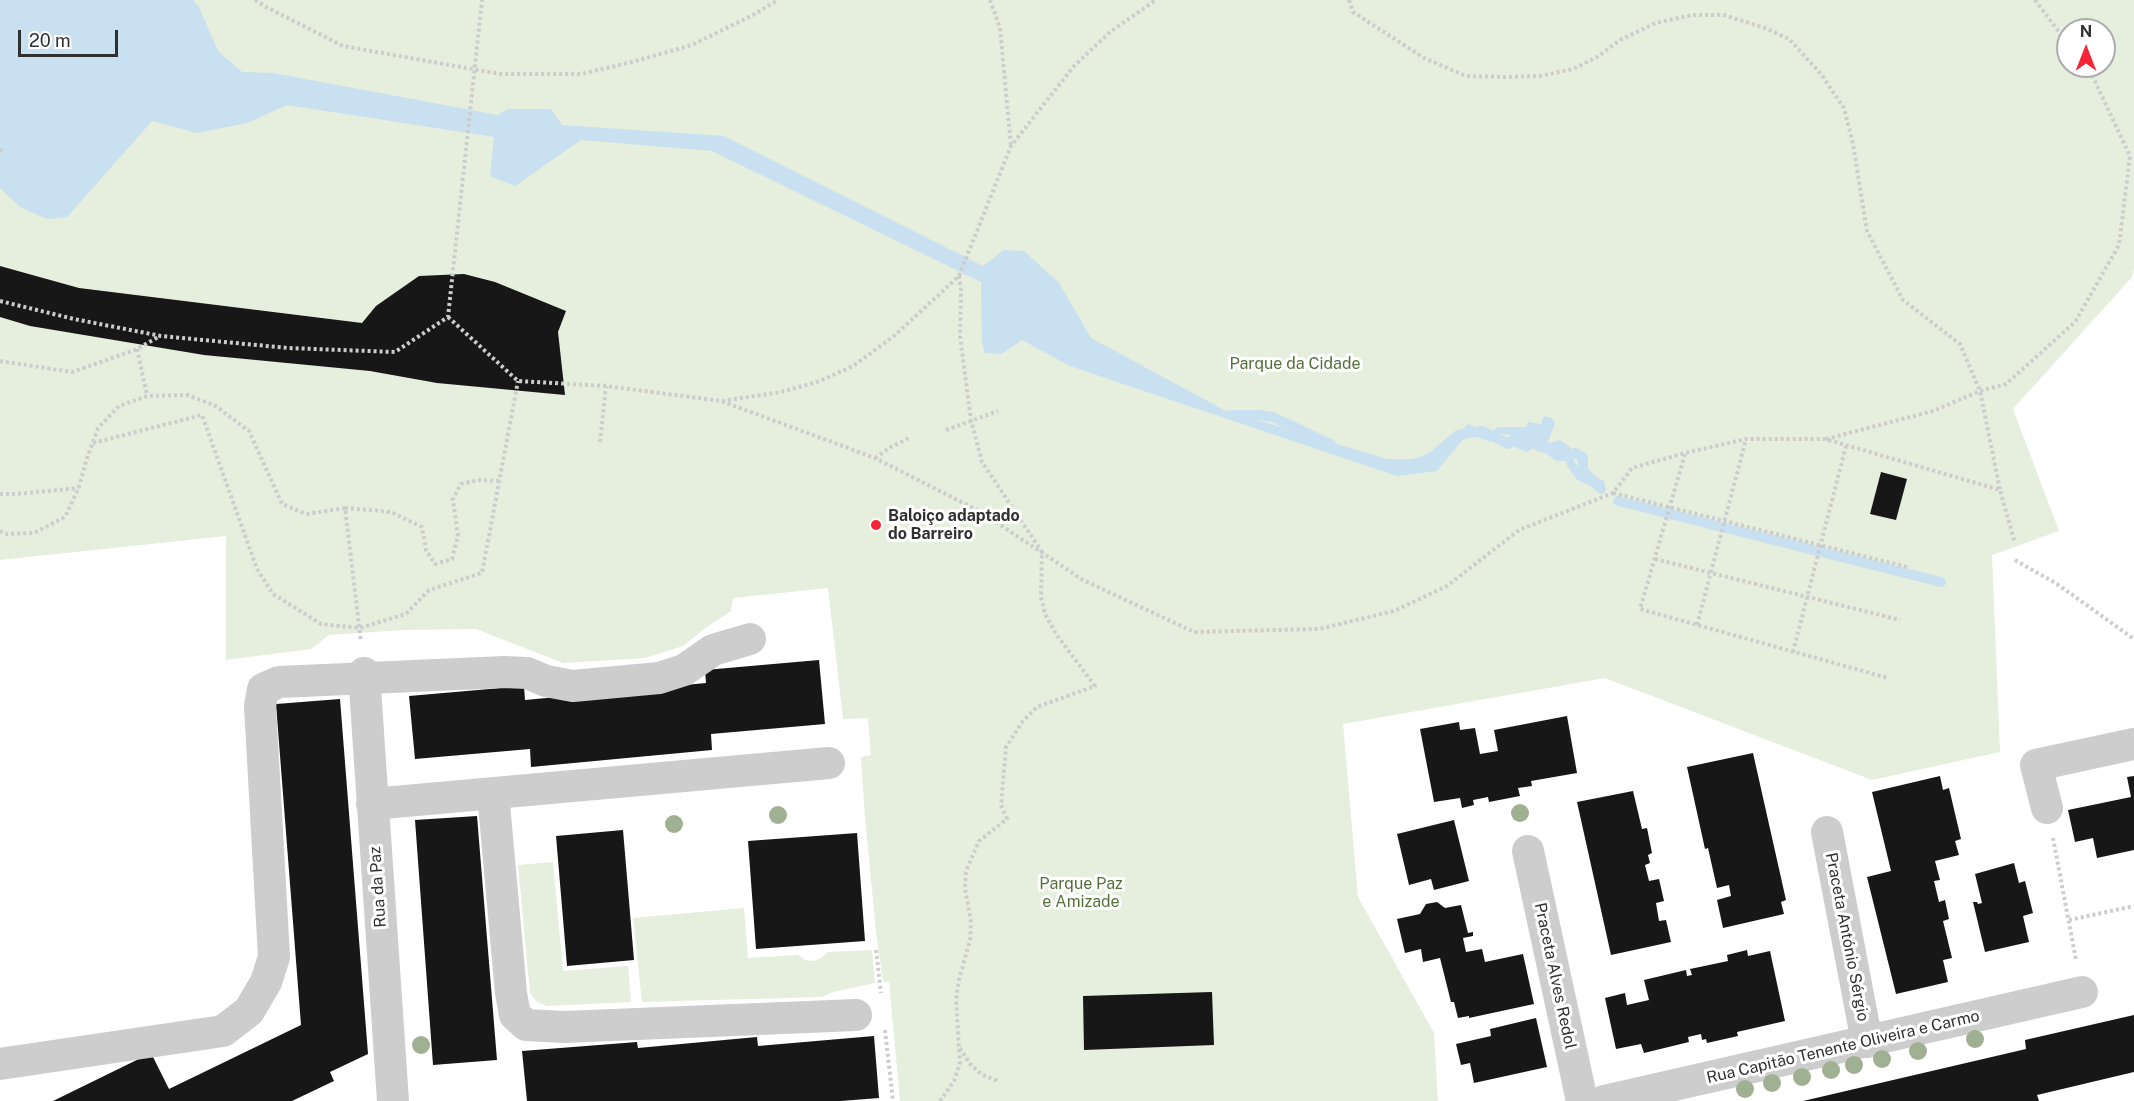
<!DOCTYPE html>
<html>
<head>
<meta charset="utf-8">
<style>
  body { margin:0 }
  #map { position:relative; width:2134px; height:1101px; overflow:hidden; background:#fff; font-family:"Public Sans",sans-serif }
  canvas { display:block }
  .north { position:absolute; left:2056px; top:18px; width:60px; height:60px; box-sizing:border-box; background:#fff; border:2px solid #acacac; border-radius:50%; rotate:0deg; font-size:16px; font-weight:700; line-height:24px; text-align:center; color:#303030 }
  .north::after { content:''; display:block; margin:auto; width:21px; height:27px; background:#f32536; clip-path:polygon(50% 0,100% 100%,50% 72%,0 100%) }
  .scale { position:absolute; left:18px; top:30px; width:100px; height:27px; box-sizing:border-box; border:3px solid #303030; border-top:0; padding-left:8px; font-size:18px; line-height:21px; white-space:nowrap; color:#303030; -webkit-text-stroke:4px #fff; paint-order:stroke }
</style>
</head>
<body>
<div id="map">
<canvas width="2134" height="1101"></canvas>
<div class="north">N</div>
<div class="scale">20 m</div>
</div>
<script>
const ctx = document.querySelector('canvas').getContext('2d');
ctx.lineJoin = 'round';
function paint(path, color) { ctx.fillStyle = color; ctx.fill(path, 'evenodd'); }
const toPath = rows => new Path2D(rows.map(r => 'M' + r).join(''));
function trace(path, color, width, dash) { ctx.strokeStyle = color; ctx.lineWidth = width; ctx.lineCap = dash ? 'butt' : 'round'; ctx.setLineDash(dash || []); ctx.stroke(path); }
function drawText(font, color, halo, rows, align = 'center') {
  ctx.font = font + ' "Public Sans",sans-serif'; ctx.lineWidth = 6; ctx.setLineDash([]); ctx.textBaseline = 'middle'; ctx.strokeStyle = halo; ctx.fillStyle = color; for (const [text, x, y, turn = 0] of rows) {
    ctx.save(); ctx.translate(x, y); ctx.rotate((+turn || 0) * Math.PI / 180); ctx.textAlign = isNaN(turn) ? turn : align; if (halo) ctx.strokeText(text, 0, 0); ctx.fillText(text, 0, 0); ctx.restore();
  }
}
paint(toPath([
  [0,0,2134,0,2134,269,2132,277,2013,409,2059,531,1992,555,2000,752,1872,780,1605,678,1343,724,1358,897,1434,1033,1438,1101,900,1101,889,982,883,982,876,932,865,817,861,757,871,755,868,718,843,719,828,588,733,598,731,611,708,626,683,646,645,658,563,663,476,629,403,630,329,635,311,649,226,660,226,536,0,560],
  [2068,30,2104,30,2104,66,2068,66],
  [553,862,563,971,628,966,631,1002,547,1006,537,1002,530,993,518,865],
  [744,908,748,958,798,955,805,960,814,961,821,958,827,952,872,950,875,983,833,992,822,997,642,1002,633,918]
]), '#e6eedd');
paint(toPath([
  [0,0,193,0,199,7,218,51,242,72,273,73,498,115,508,109,551,109,562,125,724,136,983,266,1004,250,1024,251,1059,283,1091,338,1224,410,1387,459,1435,460,1468,424,1491,433,1498,427,1526,427,1528,422,1541,424,1544,416,1552,418,1555,424,1547,444,1560,440,1571,448,1573,460,1585,476,1604,480,1605,486,1591,486,1577,480,1567,466,1565,456,1539,452,1533,448,1527,452,1512,446,1516,435,1500,434,1490,442,1468,433,1437,471,1397,476,1070,366,1022,340,1001,354,985,353,982,343,981,282,712,151,581,140,515,186,490,176,494,137,287,105,247,123,197,133,152,121,67,217,47,219,20,207,0,188]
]), '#c8e0ef');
trace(toPath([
  [1231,415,1259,415,1273,417,1332,445],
  [1546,447,1558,456,1570,456,1575,453,1583,457,1583,471,1601,489],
  [1413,464,1422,462,1434,455,1458,435,1482,431,1509,444,1513,439,1526,439],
  [1618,501,1941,582]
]), '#c8e0ef', 10);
paint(toPath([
  [0,266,79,288,362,323,376,306,419,276,464,274,495,282,566,311,558,332,565,395,437,383,370,371,204,355,30,326,0,317],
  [1881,472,1907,479,1896,520,1870,514],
  [819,660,825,724,711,734,712,750,531,767,530,749,415,759,409,696,524,686,525,700,706,683,705,670],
  [340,699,368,1054,330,1072,334,1081,292,1101,53,1101,151,1053,169,1089,301,1025,276,704],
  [1567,716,1577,773,1531,781,1532,786,1518,788,1520,796,1489,802,1488,797,1473,800,1474,805,1462,808,1460,798,1434,802,1420,729,1459,722,1460,730,1475,728,1480,754,1498,751,1494,730],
  [1753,753,1786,900,1781,902,1784,914,1723,928,1717,900,1731,896,1729,885,1717,888,1708,848,1705,849,1687,767],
  [1940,776,1943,790,1949,788,1961,839,1955,841,1959,855,1935,861,1940,880,1934,881,1939,902,1945,900,1949,919,1943,921,1952,958,1943,960,1948,982,1896,994,1867,877,1891,871,1872,792],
  [2134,776,2134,850,2097,858,2093,838,2075,842,2068,810,2131,797,2127,777],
  [1633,791,1642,829,1647,828,1652,853,1648,855,1650,863,1645,865,1649,881,1659,879,1664,901,1656,903,1659,921,1666,920,1671,942,1611,955,1577,802],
  [477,816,497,1060,433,1065,415,820],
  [1454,820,1469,881,1434,890,1431,879,1409,885,1397,834],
  [623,830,634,960,567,966,556,836],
  [857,833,865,941,756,949,748,841],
  [2014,863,2019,883,2025,881,2033,913,2023,916,2029,942,1985,952,1973,902,1977,902,1978,904,1982,903,1975,874],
  [1437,902,1445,908,1461,905,1468,933,1473,932,1473,936,1463,938,1466,952,1482,949,1485,962,1523,954,1534,1004,1469,1018,1469,1016,1458,1018,1454,1002,1451,1002,1440,958,1423,962,1421,949,1405,953,1397,919,1420,914,1426,904],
  [1747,950,1748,956,1770,951,1785,1021,1737,1032,1738,1036,1707,1043,1706,1039,1702,1040,1701,1034,1688,1037,1689,1042,1644,1053,1641,1044,1616,1049,1605,998,1625,993,1627,1005,1649,1000,1644,980,1686,970,1687,976,1692,975,1690,969,1728,961,1727,955],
  [1212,992,1214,1045,1084,1050,1083,996],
  [2134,1015,2134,1072,2037,1095,2039,1101,1803,1101,2026,1049,2025,1040],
  [1536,1018,1547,1067,1474,1083,1470,1063,1461,1065,1456,1044,1491,1036,1490,1029],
  [874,1036,879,1098,841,1101,527,1101,522,1051,637,1042,638,1048,757,1037,758,1046]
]), '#171717');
trace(toPath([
  [255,0,266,7,343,46,500,74,581,74,632,62,692,45,753,15,778,0],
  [990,0,1000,28,1011,146],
  [1349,0,1353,12,1424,58,1466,76,1507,77,1540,76,1573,69,1597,57,1620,40,1656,23,1692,15,1724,15,1765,28,1789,39,1821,74,1844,108,1853,144,1867,231,1903,300,1960,344,1980,391,2000,490],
  [2035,0,2068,44],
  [0,151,3,148],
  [0,301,74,319,161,336,288,348,395,352,448,317,482,0],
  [448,317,518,381,606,386,721,401,875,458,981,512,1083,580,1194,632,1319,629,1394,611,1447,586,1519,530,1613,493,1632,468,1685,453,1746,439,1825,439,2000,490,2015,543],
  [137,349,147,395],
  [0,361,72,372,137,349,160,336],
  [722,401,781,392,820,381,853,366,893,337,959,276,1011,146,1074,66,1110,32,1156,0],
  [946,430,998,411],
  [1826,439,1933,411,1980,391,2006,384,2075,322,2119,245,2130,156,2092,75,2085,66],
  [600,442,606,386],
  [93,443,202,415,257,569,273,594,321,624,360,628,406,614,429,590,482,573,518,381],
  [1685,454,1640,609,1888,678],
  [875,458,891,447,909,438],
  [1613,493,1907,567],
  [0,494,16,494,79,488],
  [345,508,391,512,422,527,426,550,435,564,452,559,458,536,453,499,461,484,478,480,501,481],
  [0,531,5,534,34,533,65,517,79,487,87,458,98,428,119,406,147,396,187,395,214,405,249,431,282,504,306,514,345,508,361,642],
  [1655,559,1900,620],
  [2015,560,2057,584,2134,639],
  [1697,625,1746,439],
  [1793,652,1846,446],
  [2053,838,2076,960],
  [2069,920,2134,906],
  [876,950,881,993],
  [885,1030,893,1101],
  [960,1048,970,1064,981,1074,1000,1082],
  [940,1101,954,1081,960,1063,956,999,959,980,970,940,971,922,965,888,966,871,979,841,1007,819,1001,805,1006,747,1023,721,1037,707,1095,686,1056,634,1045,614,1041,597,1042,552,982,462,971,420,960,336,961,290,959,276]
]), '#cdcdcd', 4, [3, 3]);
trace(toPath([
  [364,673,393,1101],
  [493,793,511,993,515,1015,526,1025,564,1027,856,1015],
  [372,804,829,763],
  [2047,808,2036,765,2134,744],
  [1827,832,1867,1042],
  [1528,851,1582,1101],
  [0,1064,223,1031,249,1011,266,982,274,957,260,706,263,689,279,682,504,672,527,673,546,681,573,686,659,678,684,670,713,650,750,639],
  [1604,1101,2082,992]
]), '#cdcdcd', 32);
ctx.fillStyle = '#a0b092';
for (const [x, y] of [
  [1520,813],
  [778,815],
  [674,824],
  [1975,1039],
  [421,1045],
  [1918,1051],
  [1882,1059],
  [1854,1065],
  [1831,1070],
  [1802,1077],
  [1772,1083],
  [1745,1089]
]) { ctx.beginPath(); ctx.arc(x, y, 9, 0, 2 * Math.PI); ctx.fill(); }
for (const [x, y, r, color] of [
  [876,525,6,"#f32536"]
]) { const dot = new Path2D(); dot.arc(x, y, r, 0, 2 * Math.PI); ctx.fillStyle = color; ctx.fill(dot); trace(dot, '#fff', 2); }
drawText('16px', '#537039', '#fff', [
  ["Parque da Cidade",1295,364],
  ["Parque Paz",1081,884],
  ["e Amizade",1081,902]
]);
drawText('bold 16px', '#303030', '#fff', [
  ["Baloiço adaptado",888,516],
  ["do Barreiro",888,534]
], 'left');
drawText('16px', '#303030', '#fff', [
  ["Rua da Paz",378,887,-94],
  ["Praceta António Sérgio",1847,937,79],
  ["Praceta Alves Redol",1555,976,78],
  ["Rua Capitão Tenente Oliveira e Carmo",1843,1047,-13]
]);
</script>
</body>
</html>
